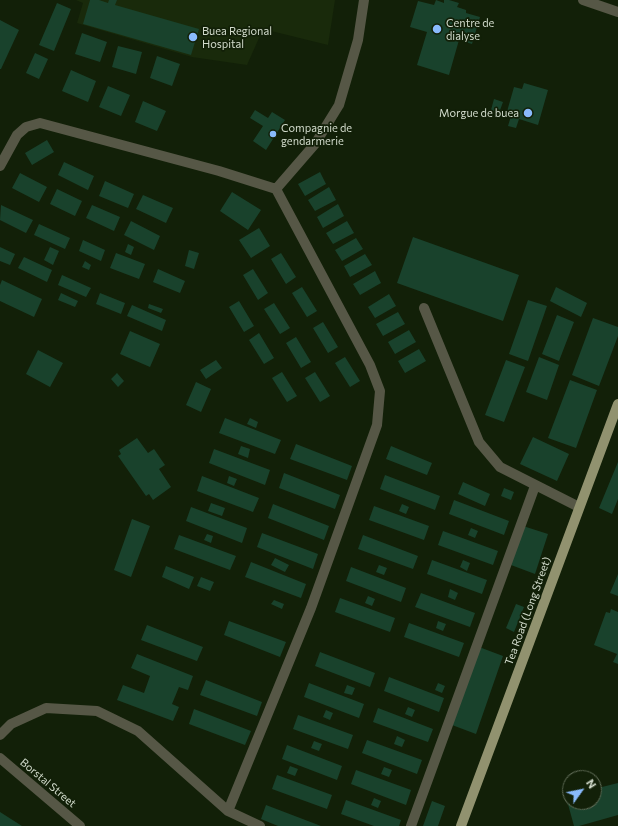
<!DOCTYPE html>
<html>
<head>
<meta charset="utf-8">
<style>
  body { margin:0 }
  #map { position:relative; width:618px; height:826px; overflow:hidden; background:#122008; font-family:Commissioner,sans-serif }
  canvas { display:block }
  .north { position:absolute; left:562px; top:770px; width:40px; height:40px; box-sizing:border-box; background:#122008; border:1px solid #5f6b56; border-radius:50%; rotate:57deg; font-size:11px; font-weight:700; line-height:16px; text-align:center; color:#d2dbcc }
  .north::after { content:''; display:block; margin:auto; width:14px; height:18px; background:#89bafc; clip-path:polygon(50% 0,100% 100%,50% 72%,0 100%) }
</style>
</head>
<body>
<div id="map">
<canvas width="618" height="826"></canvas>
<div class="north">N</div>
</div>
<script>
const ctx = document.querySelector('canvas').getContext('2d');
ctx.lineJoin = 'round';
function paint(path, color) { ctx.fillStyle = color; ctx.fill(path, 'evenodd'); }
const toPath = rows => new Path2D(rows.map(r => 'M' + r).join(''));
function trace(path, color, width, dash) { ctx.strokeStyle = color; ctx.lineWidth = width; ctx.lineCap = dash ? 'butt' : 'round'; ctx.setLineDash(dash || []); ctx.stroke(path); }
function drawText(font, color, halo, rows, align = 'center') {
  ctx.font = font + ' Commissioner,sans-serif'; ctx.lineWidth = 3.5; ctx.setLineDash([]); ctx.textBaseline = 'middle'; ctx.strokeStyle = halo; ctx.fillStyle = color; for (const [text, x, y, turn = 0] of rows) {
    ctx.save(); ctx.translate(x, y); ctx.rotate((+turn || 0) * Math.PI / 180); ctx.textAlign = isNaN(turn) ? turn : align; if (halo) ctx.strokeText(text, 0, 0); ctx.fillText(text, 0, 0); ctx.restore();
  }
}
paint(toPath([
  [76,0,335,0,328,45,263,29,247,65,192,57,77,23,83,3]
]), '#192a0b');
paint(toPath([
  [90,0,99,0,108,3,109,0,117,0,115,5,199,29,191,55,83,24],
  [436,0,444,3,444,0,449,0,459,3,457,7,466,10,466,13,480,17,472,44,459,40,449,75,417,65,427,32,410,27,418,1,434,5],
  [57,3,71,9,54,51,39,45],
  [0,20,19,30,1,69,0,69],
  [82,33,107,42,100,62,75,54],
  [118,46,142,52,136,74,112,67],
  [35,53,48,59,39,79,26,73],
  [157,56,180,64,172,86,150,78],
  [71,70,96,81,88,102,62,91],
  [524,83,548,90,538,125,519,119,516,128,508,126,511,116,506,115,514,87,522,89],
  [108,86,130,95,121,116,99,107],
  [494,99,503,102,499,113,491,110],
  [143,101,166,111,157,131,135,122],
  [255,110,268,118,272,112,285,120,266,150,253,141,263,126,250,118],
  [47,140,54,152,32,165,25,153],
  [64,162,94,176,88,190,58,175],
  [320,172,326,184,305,196,298,184],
  [20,173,47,187,39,202,12,188],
  [105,181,134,194,128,208,99,196],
  [329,187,336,200,315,211,308,200],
  [57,189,82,201,75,216,50,204],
  [232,192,261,210,248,230,220,211],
  [143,195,173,208,166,223,136,209],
  [338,204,344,216,323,228,317,217],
  [1,205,33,220,26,233,0,220],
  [92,205,120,217,114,231,86,218],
  [131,221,160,236,154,250,124,235],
  [347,221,354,233,333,244,326,233],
  [39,224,70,238,65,249,34,235],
  [259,228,270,246,251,258,239,240],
  [413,237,519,275,503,321,397,283],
  [356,238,363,249,342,261,335,250],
  [83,240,105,250,101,261,79,251],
  [128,244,134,247,131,255,125,252],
  [0,247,15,254,10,265,0,261],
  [50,247,59,251,53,265,44,260],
  [189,250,199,253,194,269,185,266],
  [116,253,145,264,139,279,110,268],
  [281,253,296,277,286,284,271,259],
  [365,254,372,265,350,277,344,266],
  [24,257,52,270,47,282,18,268],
  [85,261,91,265,89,270,82,267],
  [158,269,185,281,180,293,153,282],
  [253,269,268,293,258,300,243,275],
  [375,271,381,283,360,295,353,284],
  [62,275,91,288,86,297,58,285],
  [2,280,42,299,34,317,0,301,0,285],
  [302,287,317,311,307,317,292,293],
  [556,287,587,303,581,317,550,301],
  [61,293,78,301,75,307,58,300],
  [100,293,125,303,121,314,96,304],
  [389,294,396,306,375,318,368,307],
  [528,300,547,306,528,361,509,354],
  [239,301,254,326,244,332,229,307],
  [274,303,290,328,280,334,264,309],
  [149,304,163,309,161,313,148,308],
  [132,305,166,320,162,331,127,316],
  [398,312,405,324,383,336,376,324],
  [557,315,574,322,559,361,542,354],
  [593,318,618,327,618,336,599,386,572,375],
  [323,322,338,347,328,353,313,328],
  [409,330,416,342,395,354,388,342],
  [130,331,160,344,150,367,120,354],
  [259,333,274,358,264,364,249,340],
  [296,337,311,362,301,368,286,343],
  [419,349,426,361,405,373,398,361],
  [38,350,63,363,50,387,26,374],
  [345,357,360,381,350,387,335,363],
  [539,357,559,365,547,400,526,392],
  [216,360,222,368,206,379,200,370],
  [506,360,525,367,504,422,485,415],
  [282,372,297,396,287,402,272,378],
  [315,372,330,396,320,402,305,378],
  [117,373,124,381,118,387,111,379],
  [570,380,597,390,576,448,548,438],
  [196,382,211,389,201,412,186,405],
  [225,418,281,440,275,454,219,433],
  [250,418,258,422,256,428,247,424],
  [533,437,569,454,557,481,520,464],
  [137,438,148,453,154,449,165,465,159,469,171,487,153,500,149,494,146,496,118,456,121,454,119,450],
  [296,444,352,466,347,480,290,459],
  [241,446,250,449,248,458,238,454],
  [391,446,432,463,427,475,386,459],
  [214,449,270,470,265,485,209,463],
  [618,462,618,499,612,514,599,508],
  [284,473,340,495,335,509,279,488],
  [385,475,440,496,435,510,380,489],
  [202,476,259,498,253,512,197,491],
  [229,476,237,479,234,486,227,483],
  [463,482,490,494,485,506,458,494],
  [504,488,514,492,511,500,501,496],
  [454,500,509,521,504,535,449,514],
  [211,503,225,508,222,516,208,511],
  [273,504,329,526,324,540,268,518],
  [402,504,409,507,406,514,399,511],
  [374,506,429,526,424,540,369,520],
  [191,507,247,528,242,543,186,521],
  [132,519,150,526,131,577,114,570],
  [523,526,548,534,535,574,511,565],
  [471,528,478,531,475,538,468,535],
  [443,531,498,551,493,565,438,545],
  [262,533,318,554,313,569,257,547],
  [207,534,213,536,211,543,204,540],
  [179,535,236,556,230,570,174,549],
  [363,535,418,556,413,569,358,549],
  [275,558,289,565,285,572,271,565],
  [432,560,487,580,482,594,427,574],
  [463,560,470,563,467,571,460,567],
  [251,562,306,584,301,598,245,577],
  [379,565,387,568,384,575,376,572],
  [166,566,194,577,189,589,162,577],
  [351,567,406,588,401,602,346,581],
  [618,574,618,596,610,593],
  [201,577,214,582,210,591,197,586],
  [450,589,458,593,455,600,448,597],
  [421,593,475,613,470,627,415,607],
  [368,596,375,599,372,606,365,603],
  [340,598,395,618,390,632,335,612],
  [274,600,284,604,282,609,271,604],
  [516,604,524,607,514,632,506,628],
  [611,609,618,612,618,664,613,662,617,654,594,645,606,612,610,613],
  [229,621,286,642,280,657,224,635],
  [438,621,446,624,443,631,436,628],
  [409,623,464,643,459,657,404,637],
  [147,625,203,647,197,661,141,640],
  [479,647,503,656,476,734,452,725],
  [320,652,375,673,370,687,315,666],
  [137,654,193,676,188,690,179,687,172,704,179,707,173,721,117,700,123,685,144,693,150,676,131,668],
  [389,677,444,698,439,712,384,691],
  [206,680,262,702,257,716,200,695],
  [309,683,364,704,359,718,304,697],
  [438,683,445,686,442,693,435,690],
  [347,685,355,688,352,695,344,693],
  [408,707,415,710,412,717,405,714],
  [378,708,433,729,428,742,373,722],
  [194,709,251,731,245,745,189,724],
  [326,710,333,713,330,720,323,717],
  [298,715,353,735,348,749,293,729],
  [397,736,405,740,402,747,394,744],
  [367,740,422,760,417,774,362,753],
  [314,741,322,744,319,751,311,748],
  [287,745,342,766,337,780,282,759],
  [290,766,298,769,295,776,287,773],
  [384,767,392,770,389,777,381,774],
  [356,770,411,790,406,805,351,784],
  [277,775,332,795,327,809,272,789],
  [618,783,618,815,579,826,574,826,566,797,570,796,570,802,594,802,594,789],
  [374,798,381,801,378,808,371,805],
  [346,800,401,820,399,826,374,826,341,814],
  [432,801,445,806,438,826,423,826],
  [266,805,321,826,278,826,261,819],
  [0,812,22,826,0,826]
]), '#19422c');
trace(toPath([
  [583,0,618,12],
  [0,166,17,135,26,127,40,123,219,171,276,189,315,144,339,105,358,40,364,0],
  [424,308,479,442,500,467,579,507],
  [0,735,11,724,46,708,97,711,138,731,228,811,260,826],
  [0,758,80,826],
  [228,811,311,608,377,425,380,391,370,365,276,189],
  [411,826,535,486]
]), '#565746', 10);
trace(toPath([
  [461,826,618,404]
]), '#91926f', 10);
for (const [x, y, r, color] of [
  [437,29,5,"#89bafc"],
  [193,37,5,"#89bafc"],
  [528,113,5,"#89bafc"],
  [273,134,4,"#89bafc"]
]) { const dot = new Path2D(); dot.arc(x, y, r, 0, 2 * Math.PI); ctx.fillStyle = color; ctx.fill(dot); trace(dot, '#122008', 1.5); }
drawText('11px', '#d2dbcc', '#122008', [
  ["Centre de",446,23],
  ["dialyse",446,36],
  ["Buea Regional",202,31],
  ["Hospital",202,44],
  ["Morgue de buea",519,113,"right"],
  ["Compagnie de",281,128],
  ["gendarmerie",281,141]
], 'left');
drawText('11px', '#d2dbcc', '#122008', [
  ["Tea Road (Long Street)",528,611,-70],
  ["Borstal Street",48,783,40]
]);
</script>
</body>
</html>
